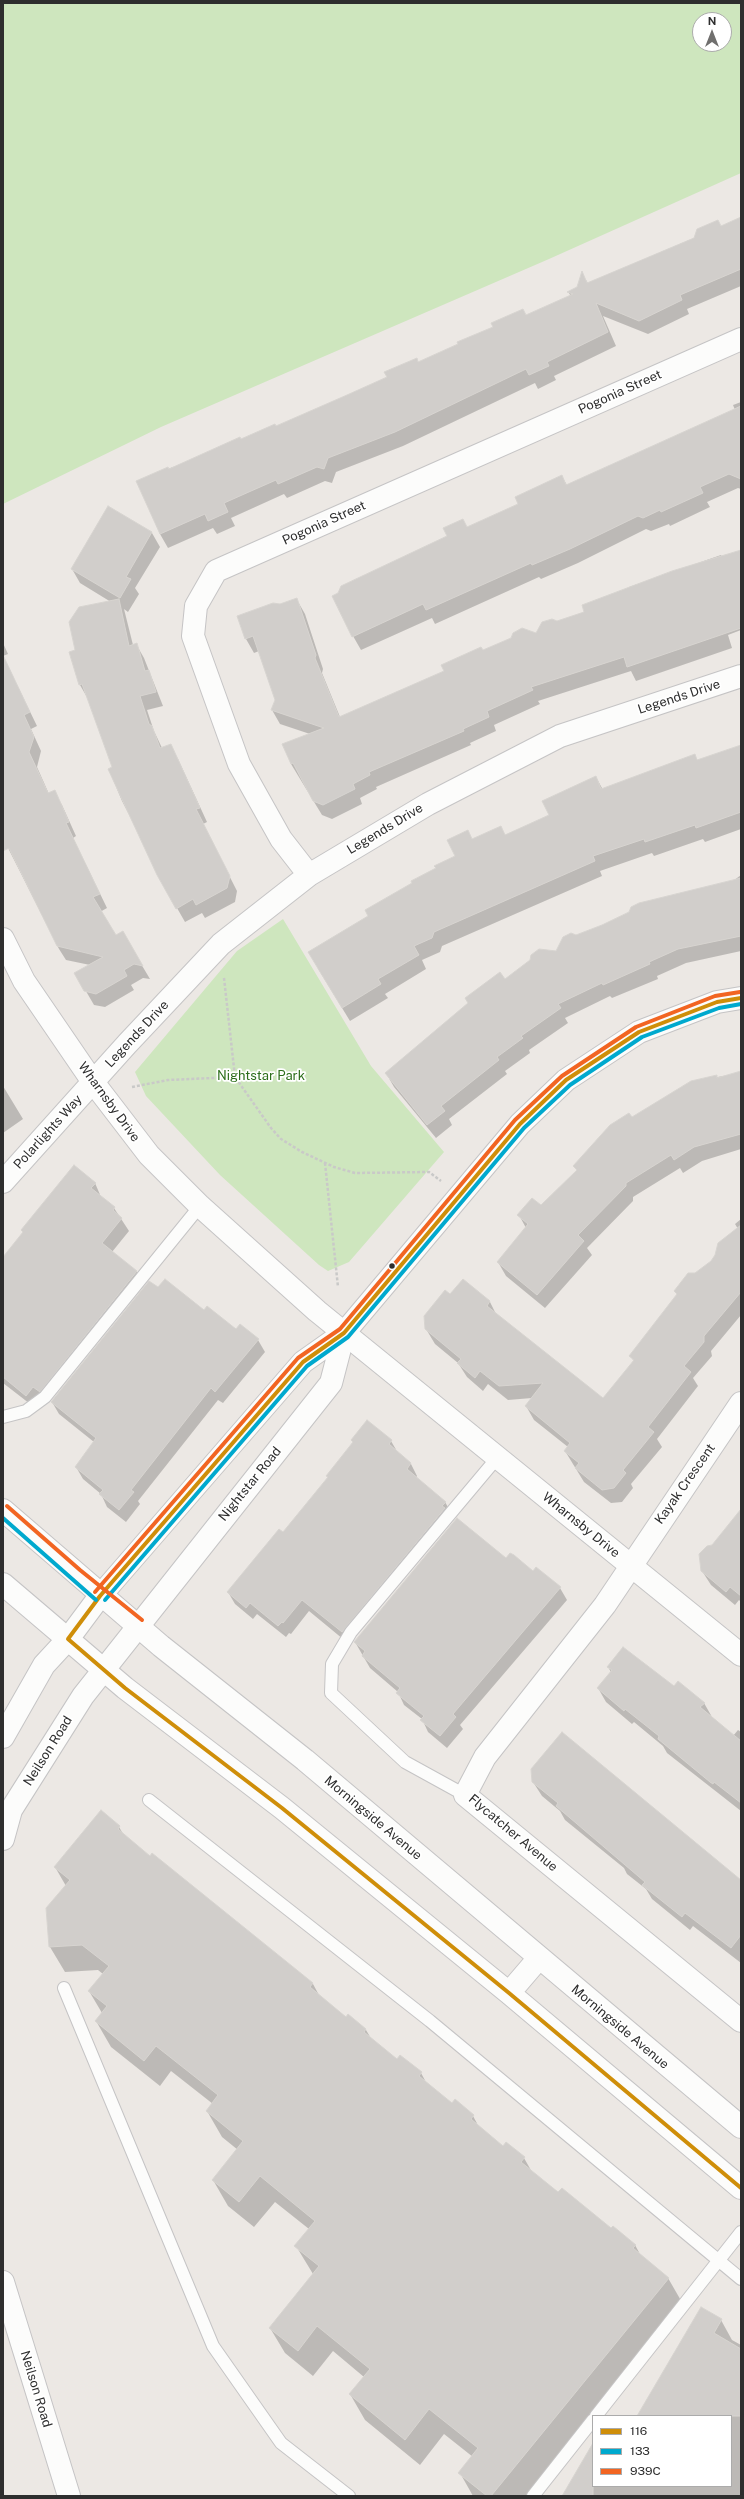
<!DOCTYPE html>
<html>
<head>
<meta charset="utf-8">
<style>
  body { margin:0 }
  #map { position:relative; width:744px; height:2499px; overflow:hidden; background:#ece8e4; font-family:"Public Sans",sans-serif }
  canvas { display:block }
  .frame { position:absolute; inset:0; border:4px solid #2e2e2e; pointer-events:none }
  .legend { position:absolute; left:592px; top:2415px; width:140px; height:72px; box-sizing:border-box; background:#fff; border:1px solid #ababab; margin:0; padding:5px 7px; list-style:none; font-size:12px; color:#2e2e2e }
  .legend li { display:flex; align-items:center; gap:8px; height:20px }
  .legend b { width:20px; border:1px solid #ababab }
  .north { position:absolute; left:692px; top:12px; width:40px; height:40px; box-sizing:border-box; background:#fff; border:1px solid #ababab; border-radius:50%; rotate:0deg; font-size:11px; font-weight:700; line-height:16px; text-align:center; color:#2e2e2e }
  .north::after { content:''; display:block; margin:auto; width:14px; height:18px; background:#706f6e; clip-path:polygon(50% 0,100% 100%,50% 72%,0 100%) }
</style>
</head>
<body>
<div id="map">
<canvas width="744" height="2499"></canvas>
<div class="frame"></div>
<ul class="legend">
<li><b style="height:5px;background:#cf8e09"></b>116</li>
<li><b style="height:5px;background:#00a9ce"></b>133</li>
<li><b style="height:5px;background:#f26522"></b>939C</li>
</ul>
<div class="north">N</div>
</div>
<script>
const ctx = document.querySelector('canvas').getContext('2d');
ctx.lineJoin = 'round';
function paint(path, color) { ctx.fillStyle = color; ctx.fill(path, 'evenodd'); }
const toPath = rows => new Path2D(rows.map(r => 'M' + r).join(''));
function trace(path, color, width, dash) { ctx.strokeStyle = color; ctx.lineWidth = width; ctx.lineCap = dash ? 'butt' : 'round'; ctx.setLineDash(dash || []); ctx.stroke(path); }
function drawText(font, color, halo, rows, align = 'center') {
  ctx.font = font + ' "Public Sans",sans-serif'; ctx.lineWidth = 3.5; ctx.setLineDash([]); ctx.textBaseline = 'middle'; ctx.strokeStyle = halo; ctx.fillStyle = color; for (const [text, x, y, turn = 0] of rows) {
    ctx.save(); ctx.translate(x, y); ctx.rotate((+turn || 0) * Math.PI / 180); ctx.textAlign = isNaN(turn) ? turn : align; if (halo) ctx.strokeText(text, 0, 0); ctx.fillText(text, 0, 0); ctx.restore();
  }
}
paint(toPath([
  [3,3,741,3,741,173,549,259,161,427,3,504],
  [700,20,724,20,724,44,700,44],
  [283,919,371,1066,444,1152,349,1262,328,1271,319,1265,220,1175,146,1096,135,1072,237,951]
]), '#cee6be');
paint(toPath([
  [741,218,741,286,687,309,689,314,648,334,603,316,616,346,554,376,556,380,538,389,535,383,403,446,336,472,332,483,325,481,287,498,284,494,231,518,235,526,217,534,213,528,168,548,160,534,137,481,276,427,571,296,568,292,578,288,582,274,588,283],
  [741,402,741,489,738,488,707,502,710,507,670,526,669,524,651,531,646,529,578,563,541,579,539,577,435,624,432,618,361,650,353,636,467,528,519,505,562,477,567,485,735,410,733,405],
  [108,507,152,533,160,547,135,588,139,594,128,612,124,609,133,645,136,644,144,658,163,706,147,710,154,731,162,748,170,745,178,759,207,822,203,824,237,891,235,902,205,918,202,913,185,922,177,908,122,801,109,770,114,768,88,699,80,685,76,651,111,602,80,583,72,569],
  [741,551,741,630,728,635,732,648,636,681,631,671,538,701,540,704,494,725,496,731,470,743,471,745,376,787,377,789,360,798,362,804,332,819,322,815,291,764,283,744,310,734,280,724,272,710,276,700,259,651,254,653,246,639,280,605,297,600,305,614,323,669,322,673,340,717,445,672,482,652,536,634,557,622,585,612,630,589,629,587,721,555,722,557],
  [3,643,8,654,3,656,37,726,31,729,41,751,37,767,49,794,54,791,62,805,76,836,73,838,107,908,100,912,115,936,122,932,150,979,143,978,131,985,134,990,105,1007,94,1005,76,974,90,965,66,960,59,949,3,838],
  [741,746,741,829,705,842,703,839,654,856,652,853,600,871,602,876,442,946,440,952,422,960,426,969,385,994,388,998,350,1021,317,967,370,917,456,857,473,840,501,828,505,835,550,816,596,777,603,790,694,755,698,761],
  [741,875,741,951,686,963,657,976,658,979,612,998,610,996,565,1018,568,1023,529,1050,530,1053,505,1071,507,1074,449,1119,452,1125,436,1138,394,1087,386,1073,504,980,557,952,576,936,733,881],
  [739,1073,741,1075,741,1149,702,1161,683,1173,680,1168,633,1197,633,1201,587,1248,592,1255,545,1308,506,1276,498,1262,526,1228,519,1215,541,1207,577,1171,574,1166,631,1119,691,1082],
  [3,1086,23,1119,3,1133],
  [95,1183,101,1197,114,1208,129,1231,112,1252,137,1272,144,1284,46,1404,41,1399,34,1407,3,1383,3,1259],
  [741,1219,741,1315,711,1351,712,1356,693,1378,698,1386,657,1439,662,1447,631,1484,633,1488,622,1502,611,1503,584,1482,565,1451,568,1447,534,1420,526,1406,532,1398,508,1400,488,1384,483,1391,467,1377,458,1363,435,1344,426,1329,463,1280,490,1302,497,1316,604,1400,634,1362,631,1356,677,1295,675,1291,712,1262,738,1229,735,1224],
  [158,1289,258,1340,265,1352,223,1403,218,1400,138,1501,140,1504,126,1522,107,1507,101,1494,83,1479,76,1467,94,1442,59,1414,52,1402],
  [391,1441,398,1453,411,1464,417,1476,416,1478,445,1502,452,1514,451,1521,349,1644,309,1611,291,1634,289,1633,286,1637,257,1614,253,1619,235,1604,228,1592,283,1534,328,1478,327,1476],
  [741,1511,741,1602,739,1600,735,1605,711,1585,702,1571,713,1546],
  [457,1519,506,1560,560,1588,567,1600,460,1725,463,1729,447,1748,428,1732,422,1719,404,1705,398,1692,370,1668,355,1642],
  [608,1667,674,1688,704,1703,712,1717,733,1736,738,1730,741,1732,741,1811,667,1753,663,1746,634,1722,632,1724,606,1702,598,1688,611,1672],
  [533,1782,741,1880,741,1963,693,1926,690,1930,652,1899,646,1889,627,1874,624,1868,565,1820,560,1811,542,1796],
  [119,1827,125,1837,150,1857,153,1855,313,1984,320,1997,347,2018,366,2030,372,2040,397,2061,421,2073,427,2084,452,2104,473,2116,480,2129,503,2148,507,2143,524,2158,532,2172,559,2193,635,2245,641,2256,668,2278,683,2304,527,2496,473,2496,460,2473,473,2457,444,2434,420,2465,365,2420,350,2394,364,2377,333,2351,313,2376,285,2353,270,2328,313,2274,296,2246,309,2229,275,2202,254,2227,228,2206,213,2180,238,2150,222,2137,207,2111,213,2104,171,2071,160,2086,111,2047,96,2021,102,2013,89,1991,103,1974,98,1970,65,1972,50,1947,66,1886,55,1867],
  [721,2320,732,2340,741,2345,741,2496,563,2496,593,2467,593,2486,731,2486,731,2416,639,2416]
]), '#0003');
const building = toPath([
  [741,217,741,269,680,295,682,300,639,321,596,303,608,332,547,362,549,366,529,375,526,369,395,432,328,458,324,469,317,467,278,484,276,480,251,491,224,503,228,512,208,521,205,514,160,534,136,481,168,467,169,469,240,437,241,439,275,424,276,426,347,395,387,377,384,372,417,358,418,362,458,344,457,342,493,327,491,323,523,309,526,315,573,294,567,292,577,287,582,271,587,283,694,238,697,229,718,220,721,226,741,217],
  [741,406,741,479,729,474,700,487,703,493,661,512,660,510,643,518,638,516,570,549,532,565,531,563,426,610,423,604,352,637,332,596,338,593,341,586,447,536,443,528,463,519,467,527,518,504,515,497,562,475,566,485,741,406],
  [108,506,152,532,126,577,131,579,120,598,71,569,108,506],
  [741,550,741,628,627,667,624,657,531,687,533,690,487,711,489,717,463,729,464,731,369,772,370,775,353,784,355,789,323,805,313,801,293,763,291,764,282,744,324,728,271,710,275,700,253,636,245,639,237,616,273,603,280,604,297,598,316,655,315,658,339,717,444,671,441,665,481,647,483,650,511,638,513,633,522,628,536,633,542,622,552,619,557,621,584,612,582,605,672,571,741,550],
  [119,599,129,646,137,643,145,671,149,670,156,692,140,696,149,724,152,726,160,748,171,744,200,808,196,809,230,876,227,888,196,905,193,899,176,909,157,875,108,769,112,767,82,684,79,685,69,652,75,650,69,622,79,607,119,599],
  [3,655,30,712,24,715,34,737,29,752,48,793,55,790,69,822,66,823,100,894,93,897,116,935,123,931,143,966,134,964,124,970,127,976,96,994,84,991,74,973,103,957,57,946,9,848,3,851,3,655],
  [741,745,741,812,696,828,695,825,645,842,644,839,593,856,595,861,434,932,432,938,414,946,419,955,378,979,381,984,342,1008,308,952,368,916,365,910,412,883,411,881,436,868,434,866,455,856,447,840,468,830,472,839,501,826,505,835,549,815,542,801,596,776,601,789,695,754,697,760,741,745],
  [741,878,741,936,678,949,649,962,650,964,603,985,602,983,558,1004,561,1008,521,1036,523,1038,497,1057,499,1060,441,1106,445,1111,427,1125,385,1073,468,1003,465,998,500,972,505,979,530,960,531,955,539,949,556,951,563,937,571,933,576,935,602,925,629,912,631,907,639,903,741,878],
  [741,1071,741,1134,694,1147,674,1160,671,1155,626,1183,626,1186,578,1235,584,1241,537,1295,497,1262,528,1224,517,1215,532,1198,541,1205,577,1170,573,1166,610,1125,629,1113,632,1117,691,1081,717,1075,717,1078,741,1071],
  [74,1165,96,1183,91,1188,115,1207,113,1210,122,1218,102,1243,137,1271,40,1392,33,1387,26,1396,3,1377,3,1257,23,1232,21,1230,74,1165],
  [741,1225,741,1292,704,1336,704,1342,684,1366,691,1372,648,1427,654,1432,623,1470,626,1473,614,1488,602,1490,575,1468,579,1463,564,1451,570,1443,525,1406,543,1383,499,1386,480,1371,475,1378,457,1363,461,1359,425,1329,424,1316,445,1290,450,1294,463,1279,490,1301,487,1306,603,1398,634,1360,629,1356,677,1294,674,1291,688,1273,695,1273,711,1261,715,1255,718,1243,741,1225],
  [165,1279,204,1310,207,1306,236,1329,240,1324,259,1339,215,1392,211,1388,131,1490,134,1492,119,1510,99,1494,103,1490,75,1467,96,1438,51,1402,149,1281,158,1287,165,1279],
  [367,1420,392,1440,389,1444,411,1463,407,1469,446,1502,442,1506,445,1508,342,1632,302,1600,283,1623,282,1622,278,1626,250,1603,246,1608,227,1592,279,1529,283,1532,328,1477,326,1476,353,1442,351,1440,367,1420],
  [741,1509,741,1596,730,1587,726,1592,701,1571,699,1554,707,1546,712,1545,741,1509],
  [457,1518,506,1558,510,1553,514,1555,533,1571,536,1567,561,1587,453,1714,456,1717,440,1736,420,1720,424,1716,396,1693,400,1688,362,1656,365,1651,354,1642,457,1518],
  [623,1647,674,1686,678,1681,705,1703,700,1707,741,1741,741,1803,714,1782,713,1784,710,1782,658,1739,659,1736,625,1709,624,1711,597,1688,612,1670,607,1667,623,1647],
  [562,1732,741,1880,741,1935,731,1948,685,1913,682,1917,642,1885,645,1882,556,1806,558,1803,532,1782,531,1769,562,1732],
  [101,1810,120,1826,118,1829,150,1856,152,1853,313,1983,310,1987,346,2017,348,2014,366,2029,364,2032,397,2059,400,2055,422,2072,419,2076,452,2103,455,2099,474,2115,471,2119,503,2146,506,2142,525,2157,521,2162,558,2192,562,2188,611,2228,613,2226,636,2245,633,2248,669,2278,491,2496,487,2496,458,2473,478,2448,429,2409,405,2440,349,2394,370,2369,317,2326,298,2351,269,2328,319,2266,294,2246,315,2221,260,2176,239,2202,212,2180,243,2141,206,2111,218,2095,156,2046,144,2061,95,2021,107,2006,88,1991,109,1966,82,1945,49,1947,46,1908,70,1880,54,1867,101,1810],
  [701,2307,722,2319,714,2333,741,2349,741,2416,637,2416,701,2307],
  [593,2443,593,2496,562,2496,593,2443]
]);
paint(building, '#d1cecb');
trace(building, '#d7d4d0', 1);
const service = toPath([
  [3,1417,26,1411,45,1397,200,1206],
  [465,1795,405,1762,331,1693,332,1664,351,1632,497,1458],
  [149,1800,430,2021,741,2279],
  [64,1988,213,2346,281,2443,349,2496],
  [596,2416,741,2232],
  [533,2496,593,2420]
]);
const minor = toPath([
  [309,875,281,839,239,764,193,636,196,606,216,571,741,339],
  [3,939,24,981,93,1082,149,1155,200,1206,317,1311,741,1655],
  [3,1182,127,1044,221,944,309,875,428,804,560,736,741,676],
  [741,1403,605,1605,485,1757,465,1795,741,2021]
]);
const tertiary = toPath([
  [3,1737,44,1665,68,1639,100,1596,303,1362,344,1333,520,1124,566,1080,639,1032,717,1002,741,998],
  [3,1839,11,1810,83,1696,331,1383,344,1333],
  [3,2282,69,2496]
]);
const secondary = toPath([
  [3,1510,161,1646,305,1760,741,2127],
  [3,1584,125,1688,282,1808,509,1993,741,2188],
  [509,1993,539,1958]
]);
trace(service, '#c5c4c5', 14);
trace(minor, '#c5c4c5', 24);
trace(tertiary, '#c5c4c5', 24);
trace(secondary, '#c5c4c5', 24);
trace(toPath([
  [224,978,235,1077],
  [132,1087,168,1080,235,1077,271,1128,281,1139,302,1152,334,1167,355,1173,429,1172,441,1181],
  [325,1163,338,1287]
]), '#c9c9c8', 2.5, [3, 2]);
trace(service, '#fcfcfb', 12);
trace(minor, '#fcfcfb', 22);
trace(tertiary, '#fcfcfb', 22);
trace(secondary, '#fcfcfb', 22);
trace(toPath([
  [741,998,717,1002,639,1032,566,1080,520,1124,344,1333,303,1362,100,1596,68,1639,125,1688,282,1808,509,1993,741,2188]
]), '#cf8e09', 4);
trace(toPath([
  [3,1518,96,1600],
  [105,1600,307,1366,348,1337,524,1128,570,1085,642,1037,719,1008,741,1004]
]), '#00a9ce', 4);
trace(toPath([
  [7,1506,80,1570,142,1620],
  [95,1592,298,1358,340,1329,515,1120,562,1076,636,1027,715,996,740,992]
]), '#f26522', 4);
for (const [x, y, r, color] of [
  [392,1266,3.5,"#2e2e2e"]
]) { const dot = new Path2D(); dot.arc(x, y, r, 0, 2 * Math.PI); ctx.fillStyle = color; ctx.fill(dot); trace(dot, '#fff', 1.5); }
drawText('13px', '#2e2e2e', '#fff', [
  ["Pogonia Street",620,392,-24],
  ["Pogonia Street",324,523,-24],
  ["Legends Drive",679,697,-18],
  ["Legends Drive",385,829,-31],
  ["Legends Drive",137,1034,-47],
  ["Wharnsby Drive",109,1102,54],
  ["Polarlights Way",48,1132,-48],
  ["Nightstar Road",250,1484,-51],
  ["Kayak Crescent",685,1484,-55],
  ["Wharnsby Drive",581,1525,39],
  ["Neilson Road",48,1751,-58],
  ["Morningside Avenue",373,1818,40],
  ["Flycatcher Avenue",513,1833,40],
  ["Morningside Avenue",620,2027,40],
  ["Neilson Road",36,2389,73]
]);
drawText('13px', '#2c6e1b', '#fff', [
  ["Nightstar Park",261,1076]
]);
</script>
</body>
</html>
